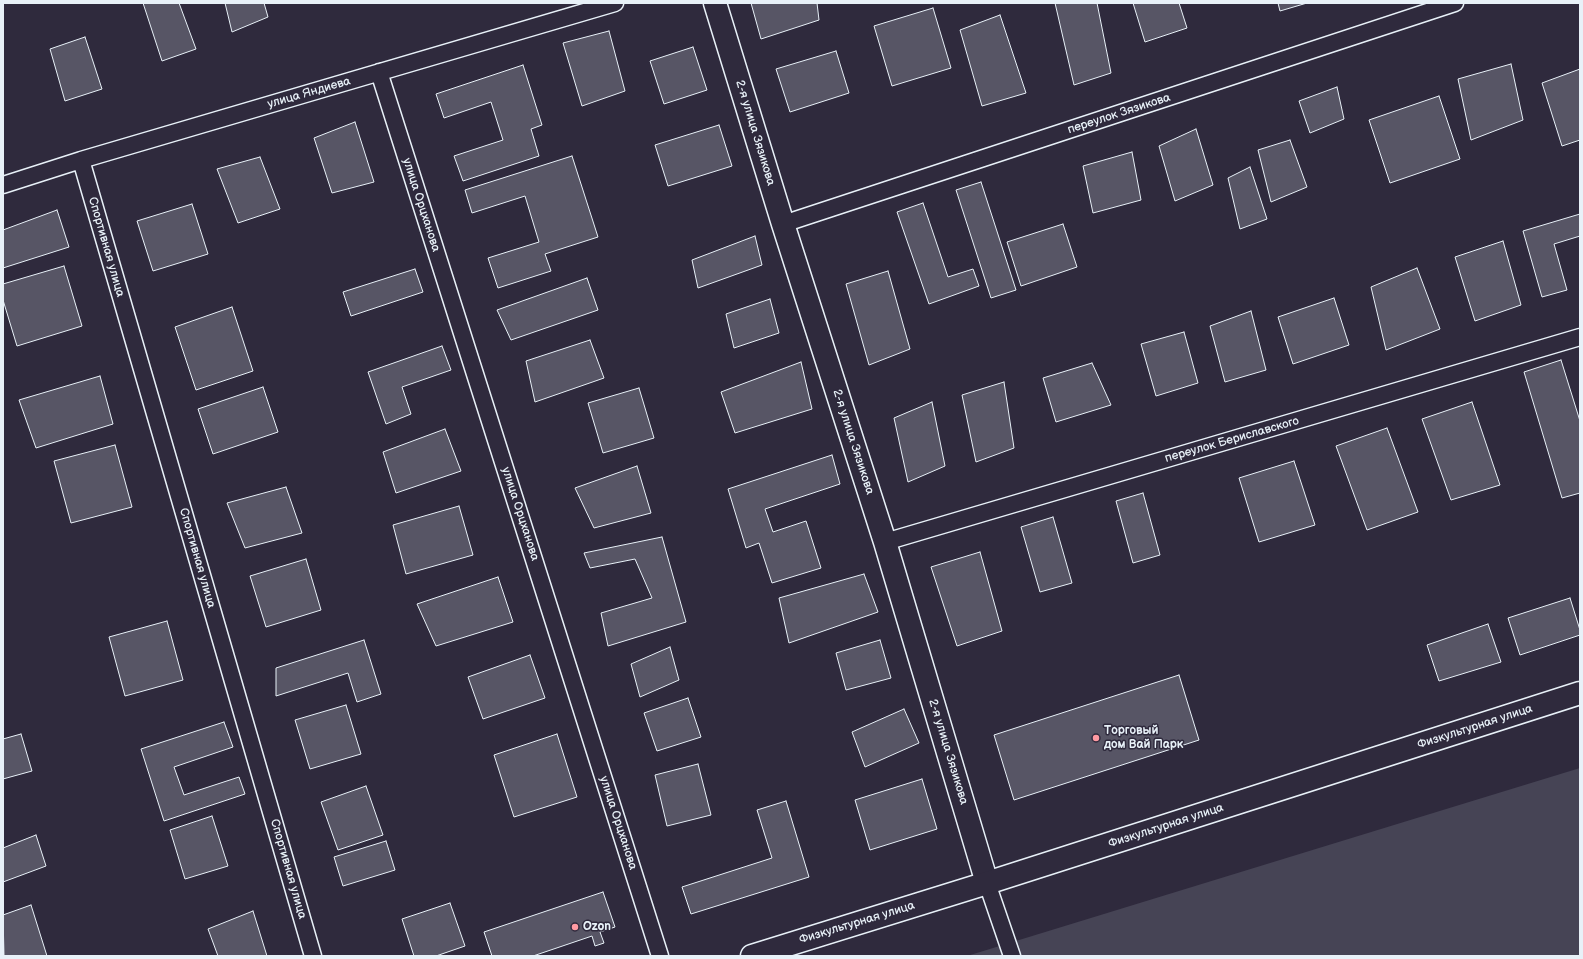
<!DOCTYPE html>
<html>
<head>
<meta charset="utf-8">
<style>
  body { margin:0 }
  #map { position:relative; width:1583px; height:959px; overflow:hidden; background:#2f2a3d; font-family:"Balsamiq Sans",sans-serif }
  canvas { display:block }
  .frame { position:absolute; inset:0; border:4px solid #e8f1f8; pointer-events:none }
</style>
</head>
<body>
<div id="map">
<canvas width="1583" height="959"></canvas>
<div class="frame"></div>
</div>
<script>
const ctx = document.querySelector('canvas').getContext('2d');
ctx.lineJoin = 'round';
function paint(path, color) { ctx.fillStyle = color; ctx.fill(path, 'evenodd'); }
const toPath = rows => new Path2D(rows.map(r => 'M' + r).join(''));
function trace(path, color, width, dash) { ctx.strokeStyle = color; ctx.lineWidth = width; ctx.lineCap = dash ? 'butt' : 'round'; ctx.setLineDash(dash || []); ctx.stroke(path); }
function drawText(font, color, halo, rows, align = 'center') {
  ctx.font = font + ' "Balsamiq Sans",sans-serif'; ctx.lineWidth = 3; ctx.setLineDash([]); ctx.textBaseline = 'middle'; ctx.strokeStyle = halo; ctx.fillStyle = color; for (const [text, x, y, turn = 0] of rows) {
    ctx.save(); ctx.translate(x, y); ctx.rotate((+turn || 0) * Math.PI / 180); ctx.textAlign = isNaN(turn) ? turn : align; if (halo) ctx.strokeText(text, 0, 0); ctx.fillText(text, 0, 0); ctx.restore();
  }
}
paint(toPath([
  [1580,768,1580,956,967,956,1394,825]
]), '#464455');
const building = toPath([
  [143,3,179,3,196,49,162,61,143,3],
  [225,3,264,3,268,17,232,32,225,3],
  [751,3,817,3,819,20,761,39,751,3],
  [1055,3,1097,3,1111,73,1074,85,1055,3],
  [1133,3,1179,3,1187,28,1145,42,1133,3],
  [1278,3,1307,3,1280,11,1278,3],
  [933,8,951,68,892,86,874,26,933,8],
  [1000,15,1026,93,982,106,960,30,1000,15],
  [609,31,625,91,582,106,563,43,609,31],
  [85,37,102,89,65,101,50,49,85,37],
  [693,47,707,90,664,104,650,61,693,47],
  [836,51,849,93,790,112,776,69,836,51],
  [1511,64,1523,120,1471,140,1458,79,1511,64],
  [523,65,542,125,531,129,539,156,463,181,454,156,503,140,491,102,444,118,436,94,523,65],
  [1580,69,1580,140,1562,146,1542,83,1580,69],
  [1337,87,1344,119,1310,133,1299,101,1337,87],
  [1439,96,1460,159,1390,183,1369,120,1439,96],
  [355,122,374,182,332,193,314,138,355,122],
  [719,125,732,166,668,186,655,145,719,125],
  [1196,129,1213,185,1175,201,1159,146,1196,129],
  [1290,140,1307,187,1271,202,1258,150,1290,140],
  [1132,152,1141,200,1093,213,1083,166,1132,152],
  [572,156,598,237,545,254,551,271,498,288,488,258,539,242,525,196,472,213,465,190,572,156],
  [260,157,280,209,238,223,217,169,260,157],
  [1250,167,1267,219,1240,229,1228,178,1250,167],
  [981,182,1016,290,991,298,956,190,981,182],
  [923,203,948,277,973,269,979,286,929,304,897,212,923,203],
  [192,204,208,254,153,271,137,221,192,204],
  [57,210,69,247,3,268,3,230,57,210],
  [1580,214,1580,236,1554,244,1567,290,1542,297,1523,231,1580,214],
  [1063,224,1077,267,1021,286,1007,242,1063,224],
  [755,236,762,265,698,288,692,260,755,236],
  [1503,241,1521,305,1475,321,1455,257,1503,241],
  [64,266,82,326,17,346,3,300,3,284,64,266],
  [1417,268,1440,329,1386,350,1371,287,1417,268],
  [415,269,423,292,351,316,343,292,415,269],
  [888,271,910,349,869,365,846,284,888,271],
  [587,278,598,310,511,340,497,310,587,278],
  [1334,298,1349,345,1293,364,1278,317,1334,298],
  [770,299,779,333,734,348,726,314,770,299],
  [232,307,253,371,196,390,175,327,232,307],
  [1251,311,1266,370,1225,382,1210,326,1251,311],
  [1184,332,1198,383,1156,396,1141,344,1184,332],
  [590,340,604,378,535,402,526,361,590,340],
  [442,346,451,370,402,387,411,414,386,424,368,372,442,346],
  [1561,360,1580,421,1580,493,1562,498,1524,372,1561,360],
  [801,362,812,409,735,433,721,392,801,362],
  [1092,363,1111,405,1056,422,1043,378,1092,363],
  [100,376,113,424,36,448,19,400,100,376],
  [1004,382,1014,448,976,462,962,395,1004,382],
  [263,387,278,432,213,454,198,409,263,387],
  [639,388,654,438,603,453,588,403,639,388],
  [932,402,945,466,908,482,894,418,932,402],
  [1472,402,1500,485,1451,500,1422,419,1472,402],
  [1387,428,1418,512,1367,530,1336,446,1387,428],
  [445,429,461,471,396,493,383,452,445,429],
  [115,445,132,507,71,523,54,461,115,445],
  [832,455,840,484,765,509,773,532,806,521,821,568,772,583,759,543,746,548,728,489,832,455],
  [1294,461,1315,525,1259,542,1239,478,1294,461],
  [637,466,651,513,594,528,575,488,637,466],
  [286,487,302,533,245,548,227,503,286,487],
  [1143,493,1160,555,1133,563,1116,501,1143,493],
  [459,506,473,555,406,574,393,525,459,506],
  [1053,517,1072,583,1040,592,1021,527,1053,517],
  [662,537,686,622,608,646,601,613,652,598,635,559,590,568,584,553,662,537],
  [980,552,1002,631,957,646,931,567,980,552],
  [306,559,321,610,266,627,250,576,306,559],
  [864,574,878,612,789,643,779,598,864,574],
  [498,577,513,622,436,646,417,604,498,577],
  [1570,598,1580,630,1580,635,1520,655,1508,618,1570,598],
  [167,621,183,680,125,696,109,637,167,621],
  [1488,624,1501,662,1439,681,1427,645,1488,624],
  [364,640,381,694,357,702,348,673,276,696,276,668,364,640],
  [880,640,891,678,846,690,836,653,880,640],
  [670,647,679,680,640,697,631,664,670,647],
  [530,655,545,698,483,719,468,677,530,655],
  [1179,675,1199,740,1014,800,994,735,1179,675],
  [688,698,701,737,657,751,644,713,688,698],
  [346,705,361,754,310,769,295,720,346,705],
  [904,709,919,743,865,767,852,732,904,709],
  [224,722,233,747,174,767,184,795,239,777,245,794,164,821,141,749,224,722],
  [21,734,32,771,3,779,3,739,21,734],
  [557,734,577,797,514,817,494,755,557,734],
  [698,764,711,815,667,826,655,775,698,764],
  [922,779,937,829,870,850,855,800,922,779],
  [366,786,383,835,338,850,321,802,366,786],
  [786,801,809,877,691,914,682,887,772,858,757,810,786,801],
  [212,816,228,866,185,879,170,830,212,816],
  [36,835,46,866,3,882,3,848,36,835],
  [386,841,395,870,343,886,334,857,386,841],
  [603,892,615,927,600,932,604,943,595,946,592,936,533,956,492,956,484,932,603,892],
  [450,903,465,946,436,956,414,956,402,919,450,903],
  [31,905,47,956,4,956,3,915,31,905],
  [253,911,267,956,218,956,208,929,253,911]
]);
paint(building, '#575565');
trace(building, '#e8f1f8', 1);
const service = toPath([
  [379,72,660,956],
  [81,160,313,956],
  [3,185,81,160,615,3],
  [783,224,1455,3],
  [885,542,1580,337],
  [987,883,1012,956]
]);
const minor = toPath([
  [715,3,783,224,885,542,987,883]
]);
const secondary = toPath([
  [752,956,987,883,1580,693]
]);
trace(service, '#e8f1f8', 19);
trace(minor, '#e8f1f8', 25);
trace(secondary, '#e8f1f8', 25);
trace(service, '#2f2a3d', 16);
trace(minor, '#2f2a3d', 22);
trace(secondary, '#2f2a3d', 22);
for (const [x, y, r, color] of [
  [1096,738,4,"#ff9aa2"],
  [575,927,4,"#ff9aa2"]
]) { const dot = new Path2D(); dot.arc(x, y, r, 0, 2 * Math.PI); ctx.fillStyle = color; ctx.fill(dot); trace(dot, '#2f2a3d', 1.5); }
drawText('12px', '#e8f1f8', '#2f2a3d', [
  ["улица Яндиева",309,93,-16],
  ["переулок Зязикова",1119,114,-18],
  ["2-я улица Зязикова",755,133,73],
  ["улица Орцханова",421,205,72],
  ["Спортивная улица",106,247,74],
  ["переулок Бериславского",1232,440,-16],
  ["2-я улица Зязикова",853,442,72],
  ["улица Орцханова",520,514,72],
  ["Спортивная улица",197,558,74],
  ["Физкультурная улица",1475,727,-18],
  ["2-я улица Зязикова",948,752,73],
  ["улица Орцханова",618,823,72],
  ["Физкультурная улица",1166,826,-18],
  ["Спортивная улица",288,869,74],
  ["Физкультурная улица",857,923,-17]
]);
drawText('bold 12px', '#e8f1f8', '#2f2a3d', [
  ["Торговый",1104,731],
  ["дом Вай Парк",1104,745],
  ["Ozon",583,927]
], 'left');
</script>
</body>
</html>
